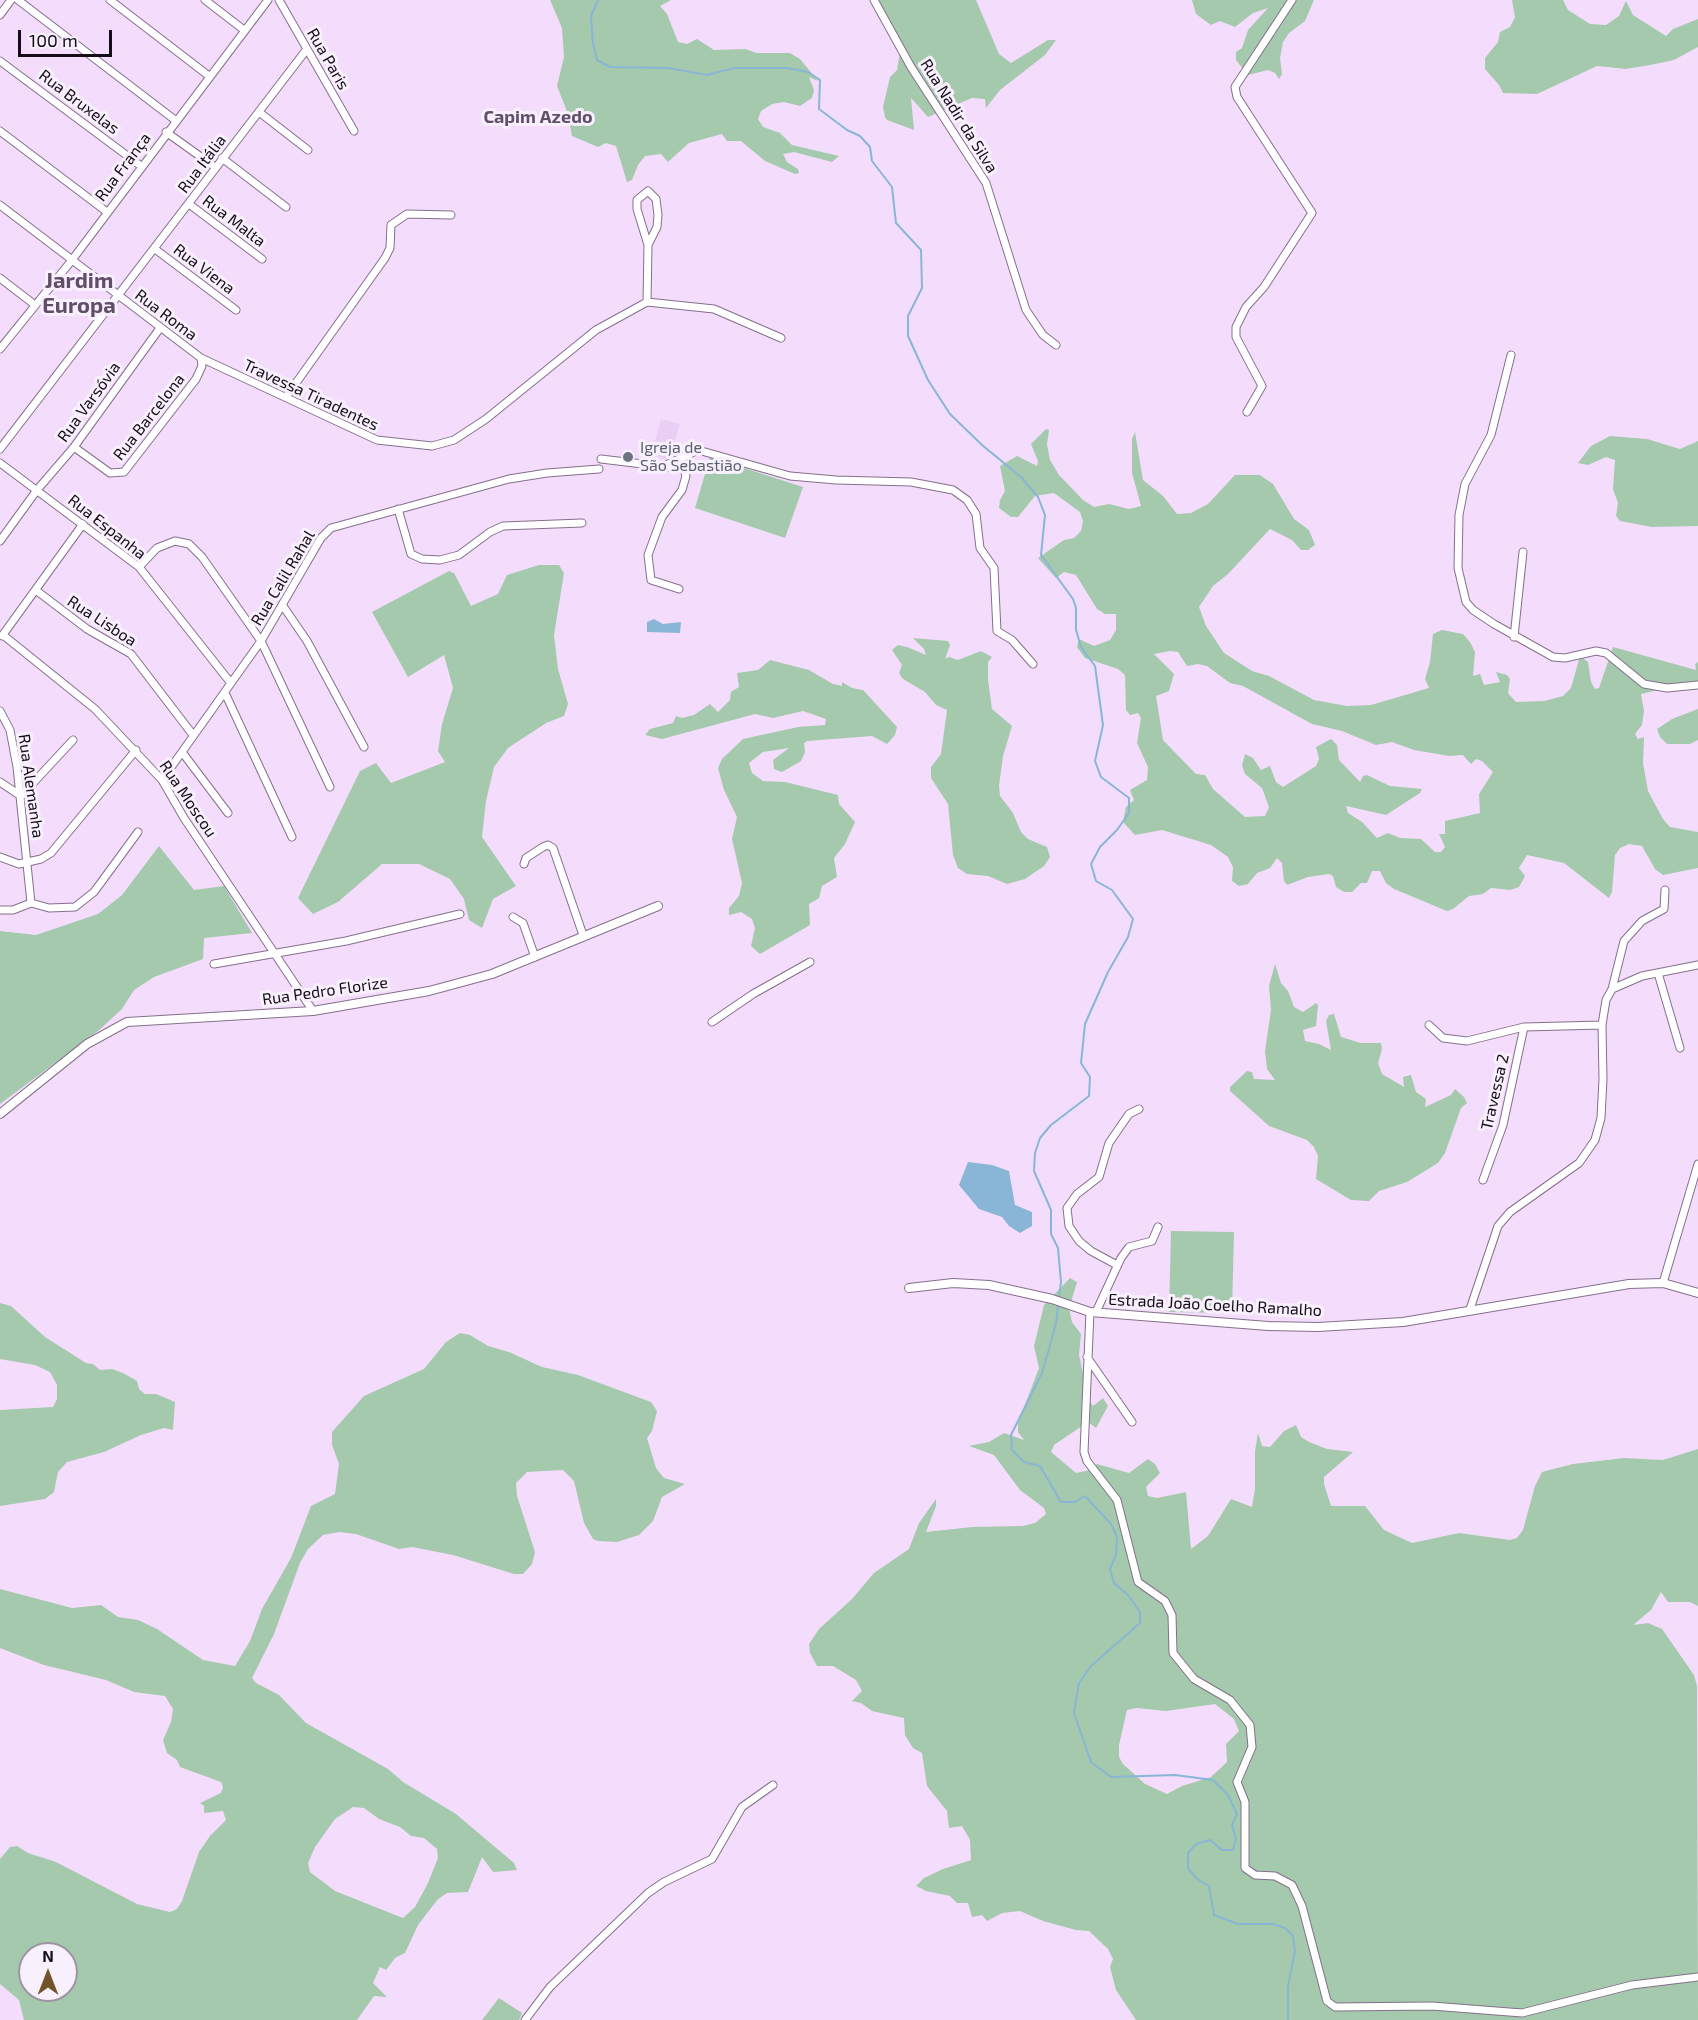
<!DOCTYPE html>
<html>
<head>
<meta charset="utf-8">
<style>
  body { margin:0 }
  #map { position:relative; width:1698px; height:2020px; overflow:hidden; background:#f4ddfc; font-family:"Exo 2",sans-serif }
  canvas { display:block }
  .north { position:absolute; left:18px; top:1942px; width:60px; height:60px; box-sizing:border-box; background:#f9f0fd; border:2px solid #9d95a1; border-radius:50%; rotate:0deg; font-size:16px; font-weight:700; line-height:24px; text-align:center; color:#140c17 }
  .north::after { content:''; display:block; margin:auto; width:21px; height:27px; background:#725328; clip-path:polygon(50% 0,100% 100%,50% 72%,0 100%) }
  .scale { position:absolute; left:18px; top:30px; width:94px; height:27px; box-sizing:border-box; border:3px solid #140c17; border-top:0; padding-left:8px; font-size:18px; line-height:21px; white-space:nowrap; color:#140c17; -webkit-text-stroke:4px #f9f0fd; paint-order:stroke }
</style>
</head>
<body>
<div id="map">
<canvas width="1698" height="2020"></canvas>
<div class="north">N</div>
<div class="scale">100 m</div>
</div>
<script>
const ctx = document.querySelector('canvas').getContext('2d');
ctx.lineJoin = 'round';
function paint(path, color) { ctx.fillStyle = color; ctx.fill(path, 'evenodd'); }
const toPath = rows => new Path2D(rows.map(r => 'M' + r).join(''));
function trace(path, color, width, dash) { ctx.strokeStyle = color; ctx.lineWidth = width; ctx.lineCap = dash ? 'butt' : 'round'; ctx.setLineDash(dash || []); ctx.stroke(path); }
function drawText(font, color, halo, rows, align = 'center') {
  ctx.font = font + ' "Exo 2",sans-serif'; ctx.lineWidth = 6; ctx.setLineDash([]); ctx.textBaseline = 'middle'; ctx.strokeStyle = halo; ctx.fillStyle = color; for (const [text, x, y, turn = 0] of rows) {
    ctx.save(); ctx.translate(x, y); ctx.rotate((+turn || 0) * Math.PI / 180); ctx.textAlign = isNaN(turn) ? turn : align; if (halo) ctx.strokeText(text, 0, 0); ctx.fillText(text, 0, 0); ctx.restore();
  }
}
paint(toPath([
  [661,419,680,424,669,460,651,455]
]), '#eacff4');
paint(toPath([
  [550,0,671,0,660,6,667,14,678,42,687,44,697,39,714,50,745,49,757,53,790,53,800,59,818,81,809,77,814,90,812,98,800,106,784,102,772,104,761,111,758,119,763,127,780,133,792,145,839,156,832,162,794,152,783,154,787,162,798,169,799,173,795,174,765,161,741,141,727,141,722,134,689,143,668,162,661,154,645,156,638,165,632,180,627,182,616,146,606,143,598,147,572,136,568,114,557,86,564,57,562,28],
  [879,0,976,0,999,54,1011,63,1048,40,1056,40,1045,55,1000,90,986,108,985,99,972,98,928,117,911,98,914,130,887,120,885,117,883,107,890,77,897,70,901,46],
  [1192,0,1314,0,1305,21,1289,33,1283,42,1280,58,1282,74,1279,79,1275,73,1268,70,1248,75,1236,60,1236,52,1242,48,1248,30,1268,8,1253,13,1235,27,1220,21,1211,25,1196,14],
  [1512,0,1563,0,1568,10,1590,24,1606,25,1619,16,1626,1,1633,15,1666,36,1673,29,1698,19,1698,47,1674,60,1650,65,1626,69,1597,66,1537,94,1503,93,1499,85,1485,69,1485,58,1498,42,1500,32,1510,27,1515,17],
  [1046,429,1049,430,1047,444,1050,460,1059,475,1083,500,1094,507,1109,504,1129,509,1141,506,1132,473,1132,439,1135,432,1143,480,1163,496,1177,514,1191,513,1208,504,1235,475,1260,475,1273,484,1294,519,1309,530,1315,545,1308,550,1301,550,1292,540,1270,529,1228,574,1213,586,1199,607,1206,626,1224,653,1252,671,1269,676,1314,700,1347,706,1371,705,1429,688,1425,679,1430,662,1433,634,1442,630,1463,634,1470,642,1475,652,1473,676,1480,674,1484,685,1500,682,1496,672,1507,675,1510,679,1508,693,1516,702,1544,701,1563,696,1571,688,1580,656,1588,662,1591,682,1595,689,1599,688,1613,647,1696,670,1695,664,1698,662,1698,689,1663,689,1641,694,1644,711,1642,725,1635,734,1638,739,1644,737,1643,763,1648,791,1663,819,1670,827,1698,832,1698,868,1663,875,1655,869,1642,846,1629,844,1620,848,1615,855,1612,892,1609,898,1564,863,1527,855,1519,868,1525,876,1519,887,1510,890,1491,888,1483,894,1469,896,1453,909,1447,911,1394,889,1386,883,1380,871,1372,871,1367,883,1361,883,1352,892,1344,892,1336,887,1333,876,1329,874,1308,877,1287,885,1284,881,1282,863,1277,858,1270,868,1257,873,1248,884,1239,886,1232,881,1233,867,1228,857,1211,845,1162,830,1135,835,1123,822,1126,807,1134,800,1130,790,1147,780,1148,767,1137,743,1141,718,1138,713,1130,715,1126,710,1125,675,1118,669,1085,658,1077,647,1079,639,1094,646,1110,640,1116,630,1116,614,1105,614,1097,609,1076,575,1064,572,1056,578,1038,558,1064,540,1074,538,1081,531,1083,521,1080,512,1054,493,1035,496,1018,517,1011,517,999,508,1000,500,1005,491,1000,466,1017,456,1037,466,1038,461,1031,444],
  [1170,651,1178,652,1187,666,1198,664,1207,666,1230,683,1243,686,1312,724,1342,731,1376,745,1392,742,1414,750,1449,756,1463,755,1471,764,1476,759,1482,761,1493,772,1479,794,1480,813,1445,821,1445,834,1439,834,1445,847,1441,852,1435,852,1421,839,1400,838,1388,833,1377,838,1362,822,1348,813,1346,806,1386,815,1420,793,1422,789,1390,786,1367,775,1363,776,1360,782,1339,760,1337,745,1331,739,1316,747,1319,759,1316,766,1283,787,1276,782,1270,766,1261,770,1253,758,1245,754,1242,765,1245,774,1262,788,1269,807,1265,816,1245,817,1213,789,1205,775,1196,774,1163,740,1156,696,1169,691,1174,674,1154,654],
  [1610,436,1647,439,1680,449,1698,441,1698,526,1652,527,1620,521,1616,516,1618,503,1613,489,1615,460,1606,457,1588,465,1578,463,1591,446],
  [710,457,803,487,785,538,695,508],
  [539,565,559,565,564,573,554,635,558,669,568,704,564,716,546,723,508,748,494,767,486,801,482,837,516,886,493,899,482,928,469,920,464,899,450,879,419,864,382,864,338,902,313,914,298,898,360,771,376,763,391,783,445,762,438,751,442,724,453,688,444,655,408,677,372,612,449,571,454,573,471,606,498,594,507,575],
  [913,638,948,641,950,645,945,659,949,657,958,660,981,651,992,657,988,662,988,680,992,709,1012,726,1003,756,999,786,1000,796,1013,813,1021,832,1028,839,1047,847,1050,857,1044,866,1025,879,1007,884,988,876,967,874,958,868,953,855,948,804,931,778,931,767,941,754,947,710,936,705,925,692,903,679,899,673,902,665,892,650,898,645,907,647,926,655,924,649],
  [770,660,809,670,833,684,842,686,842,682,852,688,863,690,897,727,895,735,887,744,872,736,807,741,804,743,805,752,801,761,782,772,774,769,773,760,789,748,763,752,749,763,752,773,763,781,785,782,838,795,839,804,855,822,845,844,834,858,837,877,822,886,819,898,809,904,810,925,760,954,751,946,755,928,752,919,741,912,729,915,729,908,739,896,742,883,732,839,737,817,724,790,718,768,722,759,743,739,798,727,825,725,826,719,803,711,773,718,755,714,662,739,645,735,650,729,673,723,676,716,682,718,694,715,710,704,718,712,730,700,731,692,739,687,737,673,758,670],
  [1698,709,1698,740,1690,744,1667,744,1660,737,1657,729,1672,719],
  [159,846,194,890,224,886,252,933,204,938,203,959,154,977,134,990,122,1009,98,1031,0,1104,0,931,36,935,98,914,122,895],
  [1275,964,1281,983,1288,991,1294,1007,1303,1012,1316,1003,1318,1005,1316,1026,1303,1030,1305,1041,1319,1044,1331,1050,1326,1021,1329,1015,1334,1014,1341,1037,1361,1043,1381,1043,1382,1049,1378,1063,1382,1074,1404,1087,1403,1077,1411,1075,1416,1092,1426,1099,1425,1107,1451,1095,1455,1089,1464,1097,1467,1103,1461,1108,1445,1153,1438,1163,1407,1182,1379,1191,1369,1201,1351,1200,1316,1179,1318,1156,1314,1147,1307,1140,1269,1126,1230,1091,1230,1087,1247,1071,1252,1072,1254,1079,1275,1080,1267,1069,1265,1051,1271,1010,1269,986],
  [1171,1231,1234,1232,1232,1313,1169,1312],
  [1070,1278,1077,1282,1069,1309,1072,1322,1081,1334,1079,1355,1089,1401,1093,1406,1103,1398,1108,1406,1096,1428,1088,1422,1054,1445,1051,1452,1076,1473,1090,1470,1097,1464,1129,1473,1148,1459,1155,1464,1160,1473,1146,1487,1148,1496,1157,1498,1186,1492,1191,1549,1208,1536,1231,1499,1252,1507,1255,1489,1255,1451,1258,1433,1262,1446,1270,1447,1284,1431,1296,1425,1301,1437,1309,1442,1327,1449,1353,1452,1324,1477,1324,1484,1331,1506,1365,1506,1384,1530,1412,1543,1459,1533,1510,1540,1517,1538,1523,1530,1535,1486,1542,1472,1573,1464,1624,1458,1663,1460,1698,1449,1698,1606,1690,1602,1668,1602,1661,1592,1651,1610,1633,1625,1648,1623,1662,1629,1694,1675,1697,1686,1698,2020,1136,2020,1116,1990,1110,1967,1113,1959,1108,1949,1089,1931,1076,1930,1043,1921,1020,1911,1002,1913,987,1921,982,1915,972,1917,968,1903,957,1903,950,1896,926,1891,916,1886,924,1878,943,1869,971,1860,970,1840,962,1826,949,1828,947,1811,927,1786,922,1753,913,1748,905,1735,904,1718,872,1711,861,1703,852,1701,862,1691,856,1680,833,1666,817,1666,810,1653,809,1644,819,1629,852,1599,874,1573,909,1549,919,1523,936,1499,936,1506,926,1532,972,1527,1023,1526,1035,1523,1046,1514,1044,1508,1020,1490,994,1455,969,1446,989,1442,1004,1433,1024,1440,1018,1432,1018,1423,1039,1368,1034,1346,1044,1305],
  [1215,1704,1234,1719,1239,1731,1226,1744,1227,1762,1211,1777,1182,1786,1167,1794,1145,1784,1123,1764,1119,1757,1119,1745,1127,1710,1136,1708,1166,1711],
  [0,1303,11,1306,45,1337,86,1363,93,1364,100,1370,112,1369,123,1373,137,1381,139,1389,145,1394,156,1394,175,1402,173,1430,164,1428,141,1435,104,1452,67,1462,58,1472,54,1492,45,1499,0,1506,0,1410,53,1407,57,1399,57,1385,50,1372,35,1365,0,1359],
  [460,1333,470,1335,488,1346,509,1352,542,1367,578,1375,651,1402,657,1411,652,1431,647,1438,656,1468,664,1478,685,1484,662,1497,653,1521,639,1535,617,1542,598,1541,593,1539,584,1523,574,1481,563,1470,527,1472,516,1483,517,1496,535,1552,532,1564,523,1574,514,1574,453,1555,412,1547,399,1549,356,1534,339,1532,323,1535,308,1549,300,1563,274,1634,252,1678,256,1683,279,1695,306,1723,388,1769,403,1782,456,1814,514,1863,517,1870,493,1872,482,1857,468,1892,447,1893,438,1899,418,1925,405,1953,395,1958,386,1970,380,1967,373,1983,387,1997,374,1996,357,2020,24,2020,19,2000,0,1984,0,1859,10,1847,17,1846,28,1853,56,1862,137,1904,170,1912,177,1909,182,1901,199,1852,210,1836,226,1820,223,1811,204,1813,204,1806,200,1803,221,1793,223,1787,221,1782,180,1767,177,1760,167,1753,163,1740,171,1722,173,1709,165,1696,134,1692,106,1680,44,1665,0,1648,0,1589,72,1608,101,1605,118,1617,138,1620,157,1629,203,1660,235,1666,250,1641,262,1609,291,1558,311,1506,335,1494,339,1464,332,1445,332,1432,364,1396,424,1369,446,1342],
  [353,1807,364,1808,379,1819,400,1827,411,1836,424,1838,437,1849,438,1858,428,1883,415,1907,403,1918,335,1891,310,1872,308,1863,315,1847,335,1819],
  [30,1954,66,1954,66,1990,30,1990],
  [499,1998,522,2013,519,2020,482,2020]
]), '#a5c9ac');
paint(toPath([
  [654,619,663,624,681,622,680,633,647,632,647,622],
  [968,1162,992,1165,1009,1171,1015,1205,1032,1212,1032,1226,1020,1233,1009,1226,1002,1217,979,1209,959,1185]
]), '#89b6d6');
trace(toPath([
  [598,0,591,16,593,44,597,60,610,67,668,68,707,75,734,68,787,68,808,72,820,80,819,109,847,130,860,136,870,147,872,161,892,187,896,223,921,250,922,288,908,316,908,336,928,380,950,414,982,445,1021,477,1038,497,1045,515,1041,555,1073,599,1076,608,1076,630,1081,647,1095,666,1103,725,1095,761,1101,777,1129,798,1129,813,1117,830,1100,847,1091,864,1096,881,1112,890,1133,919,1128,937,1108,972,1085,1024,1081,1063,1090,1077,1089,1096,1051,1125,1040,1138,1035,1153,1034,1171,1051,1210,1051,1234,1058,1248,1061,1282,1056,1323,1049,1349,1042,1373,1011,1435,1012,1450,1024,1462,1040,1466,1061,1502,1075,1502,1085,1496,1111,1524,1117,1537,1116,1555,1110,1569,1114,1583,1128,1595,1140,1612,1140,1623,1091,1666,1079,1683,1074,1713,1091,1762,1111,1777,1175,1775,1213,1780,1228,1795,1237,1814,1232,1825,1236,1839,1233,1850,1222,1850,1210,1840,1196,1844,1188,1853,1188,1868,1197,1879,1209,1886,1214,1915,1238,1924,1273,1924,1285,1928,1293,1936,1295,1951,1288,1986,1288,2020]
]), '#89b6d6', 2);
const minor = toPath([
  [18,0,175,120],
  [110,0,209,76],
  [205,0,244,30],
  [279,0,354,131],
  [874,0,911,67,986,183,1026,310,1043,335,1056,345],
  [0,15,11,0],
  [0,61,141,166],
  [259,112,308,150],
  [0,131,107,212],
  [166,132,215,167],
  [222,158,286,207],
  [189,204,262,259],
  [0,205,201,358,377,440,432,446,454,440,486,419,596,330,647,302,714,309,781,338],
  [155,249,236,310],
  [0,278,35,305],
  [647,302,648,245,637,209,637,200,648,191,656,199,658,215,657,227,648,245],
  [0,349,72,260,268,0],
  [1511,355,1491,435,1465,484,1459,515,1458,568,1466,602,1473,610,1494,624,1553,657,1565,658,1596,651,1606,653,1644,684,1667,688,1698,685],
  [286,397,385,258,390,248,391,225,407,214,451,215],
  [1247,412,1262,386,1236,337,1236,327,1246,307,1264,287,1312,213,1237,97,1235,87,1292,0],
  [74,447,110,473,124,472,196,379,202,366,201,358],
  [0,449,307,49],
  [601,459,684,469,686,476,682,490,662,517,648,555,651,580,679,589],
  [0,463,139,567,230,682],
  [662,467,698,450,790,476,836,480,911,482,953,490,967,500,976,514,980,548,994,568,997,631,1012,640,1033,664],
  [398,509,411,554,422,559,440,560,459,555,490,532,503,526,582,523],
  [0,541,37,490,74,447,160,328],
  [139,567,157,548,175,541,189,544,202,557,261,641,330,787],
  [37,591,87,629,131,654,193,735],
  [283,606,307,641,364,747],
  [3,635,95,709,162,780,184,818,313,1011],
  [2,636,83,524],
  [1514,637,1523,552],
  [225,693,292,837],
  [0,711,10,730,17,767,31,903],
  [182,752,228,813],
  [162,780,261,641,321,538,331,528,509,479,547,473,599,469],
  [0,782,21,796,73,740],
  [0,857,19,864,41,859,51,853,136,750],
  [524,864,526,858,543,847,548,845,553,848,583,935],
  [0,910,13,910,31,903,49,908,75,907,94,892,138,832],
  [513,917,523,923,535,957],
  [214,964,346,941,460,914],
  [1658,973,1680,1048],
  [1612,989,1624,941,1642,921,1664,909,1665,890],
  [712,1022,753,994,810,962],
  [1429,1025,1443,1038,1467,1041,1524,1027],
  [1483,1180,1503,1125,1524,1027,1602,1025],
  [1117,1265,1091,1251,1079,1241,1069,1226,1067,1208,1077,1194,1099,1177,1109,1143,1129,1114,1139,1109],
  [1663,1283,1698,1164],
  [1470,1309,1498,1226,1510,1212,1579,1163,1595,1140,1601,1118,1603,1079,1602,1025,1606,1000,1612,989,1642,976,1698,965],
  [1090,1312,1084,1452,1087,1461,1117,1500,1138,1582,1165,1601,1172,1615,1173,1653,1194,1679,1230,1700,1250,1725,1252,1747,1237,1782,1245,1802,1245,1868,1255,1875,1275,1876,1292,1885,1302,1906,1327,2001,1335,2007,1432,2006,1522,2013,1632,1985,1698,1977],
  [1096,1312,1121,1258,1129,1247,1152,1241,1158,1227],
  [1087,1357,1132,1422],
  [525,2020,550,1987,648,1893,664,1882,712,1859,742,1807,773,1785]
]);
const tertiary = toPath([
  [0,1114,87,1044,127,1022,313,1011,429,991,492,974,658,906],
  [909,1288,953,1283,989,1285,1052,1299,1090,1312,1268,1326,1318,1327,1403,1322,1629,1284,1663,1283,1698,1293]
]);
trace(minor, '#84708b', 9);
trace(tertiary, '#84708b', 10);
trace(minor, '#fff', 7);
trace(tertiary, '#fff', 8);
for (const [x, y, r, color] of [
  [628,457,6,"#6b7280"]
]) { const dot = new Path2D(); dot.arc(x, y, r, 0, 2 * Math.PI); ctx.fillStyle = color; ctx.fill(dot); trace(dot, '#f9f0fd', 2); }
drawText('16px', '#140c17', '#f9f0fd', [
  ["Rua Paris",328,59,60],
  ["Rua Bruxelas",79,102,37],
  ["Rua Nadir da Silva",959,116,58],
  ["Rua Itália",202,164,-53],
  ["Rua França",123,167,-53],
  ["Rua Malta",234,221,37],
  ["Rua Viena",204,269,37],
  ["Rua Roma",166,315,37],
  ["Travessa Tiradentes",311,395,25],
  ["Rua Varsóvia",89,402,-54],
  ["Rua Barcelona",149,417,-52],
  ["Rua Espanha",107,527,38],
  ["Rua Calil Rahal",283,578,-59],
  ["Rua Lisboa",102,621,33],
  ["Rua Alemanha",31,786,82],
  ["Rua Moscou",188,799,56],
  ["Rua Pedro Florize",325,991,-8],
  ["Travessa 2",1495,1092,-77],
  ["Estrada João Coelho Ramalho",1215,1305,3]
]);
drawText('16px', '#5b616d', '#f9f0fd', [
  ["Igreja de",640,448],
  ["São Sebastião",640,466]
], 'left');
drawText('bold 18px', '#614e68', '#f9f0fd', [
  ["Capim Azedo",538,117]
]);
drawText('bold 22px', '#614e68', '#f9f0fd', [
  ["Jardim",79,281],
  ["Europa",79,306]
]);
</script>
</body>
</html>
